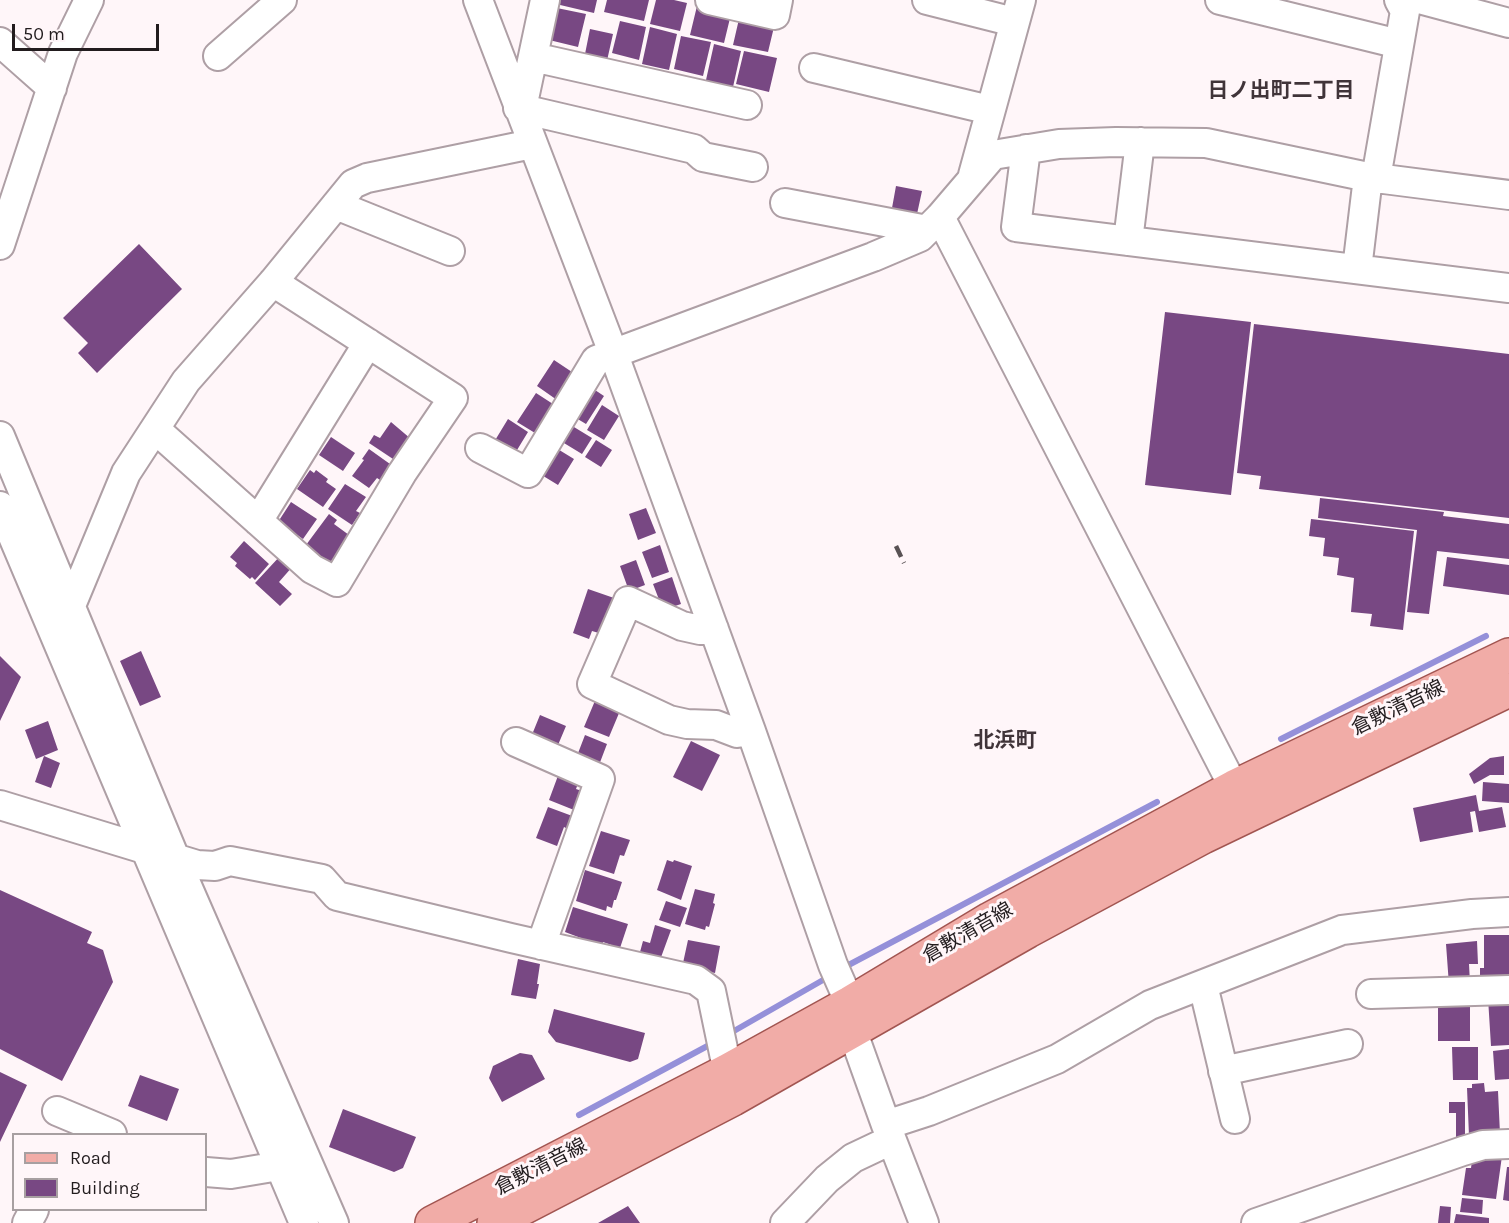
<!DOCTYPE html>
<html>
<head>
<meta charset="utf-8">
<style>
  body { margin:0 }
  #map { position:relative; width:1509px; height:1223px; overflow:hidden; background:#fff6f9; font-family:Karla,sans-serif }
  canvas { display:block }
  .legend { position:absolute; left:12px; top:1133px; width:195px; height:78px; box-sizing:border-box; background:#fff6f9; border:2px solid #a79fa1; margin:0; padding:8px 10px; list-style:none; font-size:18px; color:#221c1e }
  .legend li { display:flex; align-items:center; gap:12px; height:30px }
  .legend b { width:30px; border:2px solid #a79fa1 }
  .scale { position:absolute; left:12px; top:24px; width:147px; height:27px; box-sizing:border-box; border:3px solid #221c1e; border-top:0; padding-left:8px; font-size:18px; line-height:21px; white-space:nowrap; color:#221c1e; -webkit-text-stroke:4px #fff6f9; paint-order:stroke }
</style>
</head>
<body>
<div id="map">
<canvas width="1509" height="1223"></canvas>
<ul class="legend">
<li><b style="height:8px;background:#f1aca7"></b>Road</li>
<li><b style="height:16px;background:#784883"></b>Building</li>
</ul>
<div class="scale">50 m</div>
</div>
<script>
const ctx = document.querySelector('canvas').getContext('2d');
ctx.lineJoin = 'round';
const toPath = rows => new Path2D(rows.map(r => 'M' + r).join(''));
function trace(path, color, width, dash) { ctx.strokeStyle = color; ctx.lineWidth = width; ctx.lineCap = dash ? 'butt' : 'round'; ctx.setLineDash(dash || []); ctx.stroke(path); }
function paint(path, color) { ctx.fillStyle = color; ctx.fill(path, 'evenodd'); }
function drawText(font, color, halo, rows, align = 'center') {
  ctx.font = font + ' Karla,"Noto Sans JP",sans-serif'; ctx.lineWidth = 6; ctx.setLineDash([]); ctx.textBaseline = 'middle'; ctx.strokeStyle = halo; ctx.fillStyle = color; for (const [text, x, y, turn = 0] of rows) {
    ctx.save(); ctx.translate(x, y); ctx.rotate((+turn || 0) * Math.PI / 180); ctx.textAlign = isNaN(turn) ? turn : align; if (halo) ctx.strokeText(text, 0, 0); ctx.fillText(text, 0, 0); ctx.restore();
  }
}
trace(toPath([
  [1281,739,1486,636],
  [841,969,1157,802],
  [727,1035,830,976],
  [579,1115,713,1043]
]), '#9590d9', 6);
paint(toPath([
  [557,0,597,0,594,13,556,4],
  [607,0,649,0,644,21,604,12],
  [656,0,674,0,687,3,680,31,650,24],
  [697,6,731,14,724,43,690,35],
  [552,7,586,14,578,47,545,39],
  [739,19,774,27,768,52,733,45],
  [620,21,646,27,639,60,612,53],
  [650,27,677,34,669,70,642,64],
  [590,29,613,34,606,65,584,59],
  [681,36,711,42,703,76,674,69],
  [714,44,741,51,733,87,706,80],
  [744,51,777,58,769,92,736,84],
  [896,186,922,191,917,214,892,208],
  [139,244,182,289,97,373,78,353,88,343,63,318],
  [1165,312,1251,322,1231,495,1145,485],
  [1254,324,1509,354,1509,518,1259,489,1261,476,1237,473],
  [554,360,575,374,557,400,537,386],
  [589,386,604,396,586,424,571,415],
  [536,393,553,404,535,433,517,422],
  [602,405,619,416,604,440,587,430],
  [508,419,528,432,514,455,494,442],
  [391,422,411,439,396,461,369,443,374,435,380,438],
  [569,424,592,438,582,454,559,440],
  [331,437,355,453,343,471,319,455],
  [596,440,612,450,601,467,585,457],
  [556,448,574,459,558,485,540,474],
  [369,449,390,464,385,472,388,475,383,482,377,478,369,488,352,476,364,460,362,459],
  [310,470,314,473,316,470,328,479,326,482,336,489,323,507,297,489],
  [345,484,366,497,356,511,360,513,352,525,328,509],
  [1320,498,1444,512,1443,516,1509,524,1509,559,1437,551,1429,614,1407,612,1417,530,1318,518],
  [291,502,317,519,303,539,278,522],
  [646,508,656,533,638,540,629,514],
  [329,514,337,520,334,524,349,535,330,563,306,545],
  [1311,519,1414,531,1403,630,1370,626,1372,614,1351,612,1354,578,1337,575,1339,558,1323,556,1325,538,1309,536],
  [244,541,269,564,255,580,252,577,250,579,235,566,237,563,230,557],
  [660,545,669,572,652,578,642,552],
  [281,555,293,566,279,582,292,594,280,606,255,583],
  [1447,557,1509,565,1509,595,1443,586],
  [636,560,645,585,629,591,620,566],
  [672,577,681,604,663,610,653,584],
  [588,589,614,598,602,634,592,631,589,639,573,633],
  [141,651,161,697,140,706,120,661],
  [0,656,21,677,0,721],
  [597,696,622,706,609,737,584,727],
  [540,715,566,726,558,745,553,743,550,751,529,742],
  [48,721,58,750,36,759,25,730],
  [585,735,607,744,599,765,575,761],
  [691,741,720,755,702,791,673,777],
  [44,756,60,763,51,788,35,782],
  [1504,756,1504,775,1490,775,1474,784,1469,774,1490,758],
  [559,773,579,781,576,789,582,791,574,810,549,800],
  [1483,782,1509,784,1509,803,1482,801],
  [1476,795,1479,811,1502,807,1506,827,1479,832,1475,811,1470,812,1473,832,1420,842,1413,808],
  [548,807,575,817,570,830,564,827,557,846,536,838],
  [601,831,630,840,624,856,620,855,614,874,589,866],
  [667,860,673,862,674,860,692,866,681,900,657,890],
  [585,870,622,882,616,900,614,900,612,908,607,906,606,911,576,901],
  [695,889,715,894,713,903,715,904,709,927,706,926,705,930,685,924],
  [0,890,92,932,87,943,103,950,113,982,62,1081,0,1049],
  [666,901,687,908,680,927,659,920],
  [573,907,628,924,620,948,603,942,602,946,565,932],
  [655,925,671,930,660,960,640,952,643,941,650,943],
  [1484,935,1509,935,1509,985,1480,985,1480,968,1484,968],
  [688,940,720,946,715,973,705,971,705,968,683,963],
  [1477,941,1478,964,1469,964,1470,983,1449,985,1446,944],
  [518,959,540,964,537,984,539,984,536,999,511,995],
  [1438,997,1470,1004,1470,1041,1438,1041],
  [1509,997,1509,1045,1491,1046,1488,998],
  [554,1009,645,1033,638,1059,630,1062,556,1042,548,1032],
  [1452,1047,1478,1047,1478,1080,1453,1080],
  [1509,1049,1509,1079,1495,1080,1493,1051],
  [520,1053,532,1055,545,1079,502,1102,489,1078,493,1066],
  [0,1072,27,1085,0,1142],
  [140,1075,179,1089,167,1121,128,1106],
  [1484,1083,1485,1092,1498,1091,1500,1134,1469,1136,1467,1088,1472,1088,1472,1084],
  [1449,1102,1465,1102,1465,1140,1456,1139,1456,1113,1449,1113],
  [343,1109,416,1137,403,1168,394,1172,329,1147],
  [1473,1153,1502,1156,1496,1199,1462,1195,1466,1168,1471,1168],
  [1507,1167,1509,1167,1509,1201,1503,1200],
  [1462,1198,1483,1200,1482,1214,1460,1212],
  [628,1206,640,1223,598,1223],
  [1440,1206,1451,1207,1450,1223,1438,1223],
  [1456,1214,1489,1218,1489,1223,1454,1223]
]), '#784883');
const minor = toPath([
  [478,0,614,355,751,731,833,965,859,1024],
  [545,0,525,94,518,108,694,149,703,157,753,167],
  [710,0,775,15,778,0],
  [927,0,1014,22],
  [1220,0,1399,44],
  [1423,0,1509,23],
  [0,42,52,88],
  [218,56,282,0],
  [533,57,747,105],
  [814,68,990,110],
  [1026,149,1016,227,1509,288],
  [973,175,1021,0],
  [1376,178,1405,11,1399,0],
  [785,203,927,230],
  [336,205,450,251],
  [940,217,1244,807],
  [1128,241,1140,142],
  [0,245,63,53,89,0],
  [1357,269,1368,177],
  [155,429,312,569,337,582,402,473,453,398,273,282],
  [0,436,175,858,334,1223],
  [480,448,528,473,596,360,873,257,920,237,940,217,993,155,1059,144,1116,142,1206,143,1368,177,1509,195],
  [0,506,304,1223],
  [258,521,368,343],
  [70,608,126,473,186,381,273,282,353,184,367,178,532,144],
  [714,629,700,630,682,626,628,601,592,684,669,720,687,724,716,725,737,733,751,731],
  [516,742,600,779,541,945],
  [0,805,197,865,215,866,230,861,322,879,337,896,511,938,696,980,711,991,732,1092],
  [1203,985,1235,1119],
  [1371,994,1509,990],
  [852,1030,886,1125,924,1223],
  [1223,1071,1348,1044],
  [57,1111,112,1134],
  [886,1125,929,1111,1057,1059,1150,1005,1342,930,1472,914,1509,912],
  [206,1172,231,1174,279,1166],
  [27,1223,34,1210],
  [785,1223,827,1179,853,1158,891,1140],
  [1256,1223,1463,1151,1483,1145,1509,1144]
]);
const major = toPath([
  [432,1223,727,1071,850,1003,990,919,1234,787,1509,655],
  [494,1223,733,1099,1028,931,1203,837,1509,690]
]);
trace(minor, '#ae9fa5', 32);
trace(major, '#a25551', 36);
trace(minor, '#fff', 28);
trace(major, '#f1aca7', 33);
trace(toPath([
  [896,546,904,563]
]), '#595254', 4.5, [12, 6]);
drawText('20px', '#221c1e', '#fff6f9', [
  ["倉敷清音線",1398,708,-26],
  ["倉敷清音線",968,933,-30],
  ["倉敷清音線",541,1167,-27]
]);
drawText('bold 21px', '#403439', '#fff6f9', [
  ["日ノ出町二丁目",1281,91],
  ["北浜町",1005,741]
]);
</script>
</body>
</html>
